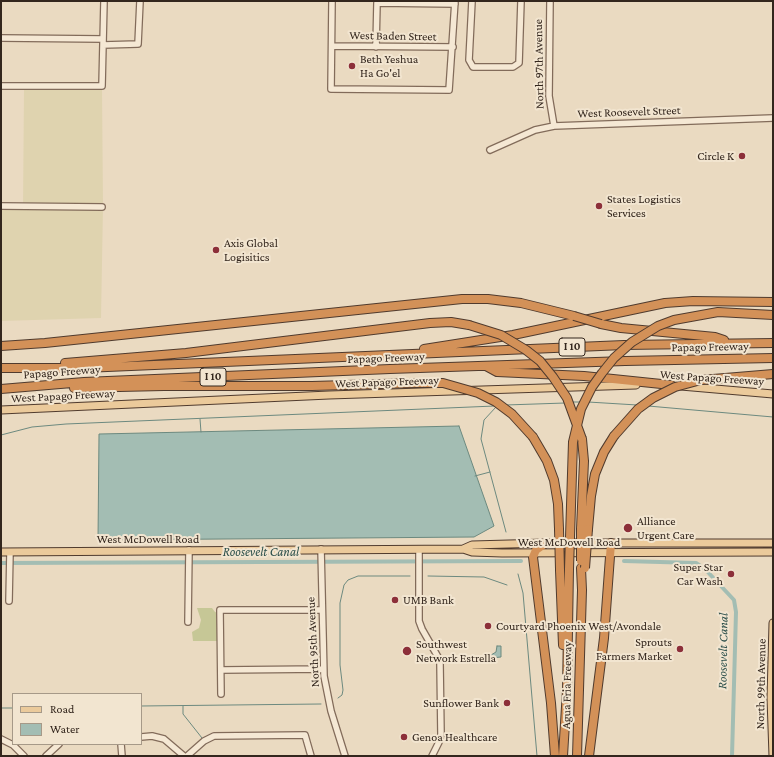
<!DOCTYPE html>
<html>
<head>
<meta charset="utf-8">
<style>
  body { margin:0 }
  #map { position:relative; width:774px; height:757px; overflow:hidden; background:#eadac1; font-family:"Crimson Pro",serif }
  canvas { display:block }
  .frame { position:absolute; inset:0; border:2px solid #33261d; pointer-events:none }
  .legend { position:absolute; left:12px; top:693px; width:130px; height:52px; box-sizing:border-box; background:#f2e5d0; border:1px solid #a69988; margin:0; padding:5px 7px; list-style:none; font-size:12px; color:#33261d }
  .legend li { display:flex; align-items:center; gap:8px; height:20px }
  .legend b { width:20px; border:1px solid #a69988 }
</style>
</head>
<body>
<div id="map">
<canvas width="774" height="757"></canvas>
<div class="frame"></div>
<ul class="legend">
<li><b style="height:5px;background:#ebca9b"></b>Road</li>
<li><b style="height:11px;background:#a3bdb3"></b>Water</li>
</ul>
</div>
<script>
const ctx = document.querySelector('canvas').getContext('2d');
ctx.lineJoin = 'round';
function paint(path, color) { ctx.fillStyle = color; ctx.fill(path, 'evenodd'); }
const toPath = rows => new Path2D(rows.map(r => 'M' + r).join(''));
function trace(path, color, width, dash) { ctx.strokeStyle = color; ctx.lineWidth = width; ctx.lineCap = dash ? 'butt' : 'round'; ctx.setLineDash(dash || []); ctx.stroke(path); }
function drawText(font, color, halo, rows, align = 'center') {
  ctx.font = font + ' "Crimson Pro",serif'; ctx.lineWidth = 4; ctx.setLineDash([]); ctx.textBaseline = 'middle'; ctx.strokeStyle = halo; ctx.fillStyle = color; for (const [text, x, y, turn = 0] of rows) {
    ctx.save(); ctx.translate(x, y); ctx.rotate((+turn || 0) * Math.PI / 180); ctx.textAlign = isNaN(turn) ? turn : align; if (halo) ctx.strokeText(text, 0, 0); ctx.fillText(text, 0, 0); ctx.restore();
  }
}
paint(toPath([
  [24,90,102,90,103,206,101,318,1,321,1,210,23,210]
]), '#dfd3af');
paint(toPath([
  [197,608,212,608,215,612,218,613,218,641,193,641,192,632,199,628,201,620]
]), '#c6c796');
const water = toPath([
  [459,426,494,526,474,537,98,540,99,434,459,426],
  [497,646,501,646,501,657,491,658,491,655,496,652,497,646]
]);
paint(water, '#a3bdb3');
trace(water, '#6c897f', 1);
trace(toPath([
  [572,402,581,402],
  [588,402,637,405],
  [506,405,565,403],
  [648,406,773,417],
  [496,407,484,420,481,439,506,532],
  [200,419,201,432],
  [1,435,32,427,66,424,495,406],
  [475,476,490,472],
  [518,574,523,593,537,756],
  [428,576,484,577,507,585],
  [338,698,342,695,343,690,340,665,340,603,344,585,348,580,358,576,410,576],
  [141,706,321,704],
  [183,706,183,714,202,738],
  [1,708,13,708]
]), '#6c897f', 1);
trace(toPath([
  [624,561,696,563,705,569,734,600,736,612,732,756],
  [1,563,521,561]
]), '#a3bdb3', 4);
const minor = toPath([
  [332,1,331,89,449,90,455,1],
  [472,1,469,60,473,67,513,67,519,63,521,1],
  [550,1,549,96,554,126],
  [1,38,103,39],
  [103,45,138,44,140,1],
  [332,46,453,47],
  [376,47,377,3,455,4],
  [1,86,102,86,104,1],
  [490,150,535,130,554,126,773,118],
  [1,206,102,207],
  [321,549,324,676,331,711,345,756],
  [419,549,419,621,422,629,438,657,440,663,441,735,439,742,432,756],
  [9,601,10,552],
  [188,622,189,550],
  [221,670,323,669],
  [221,694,220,610,322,610],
  [141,737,152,736,164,739,184,756],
  [1,739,13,745,24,756],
  [121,744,122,756],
  [46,756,59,744],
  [187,756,204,741,214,736,305,735,311,756]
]);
const major = toPath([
  [681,386,773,394],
  [1,410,329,395,636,385],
  [463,549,472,552,502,553,773,552],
  [1,552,463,549,472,545,546,543,773,543],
  [773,756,771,698,773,623]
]);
const highway = toPath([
  [601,324,621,328,715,337,724,340],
  [1,346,45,343,462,299,488,299,521,303,574,316],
  [424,349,513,335,665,303,693,301,773,302],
  [65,363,186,353,430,323,451,322,469,325],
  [486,366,497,372,584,376,671,385],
  [1,368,84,368,624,345,773,343],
  [74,388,164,386,312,386,416,383],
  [1,389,84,382,390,369,625,361,773,358],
  [533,437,547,461,554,480,558,504,559,529],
  [581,529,584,461,582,439],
  [588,529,591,496,595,474,604,452,614,436],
  [546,543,536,550,533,557,551,703,555,756],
  [560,570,563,645],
  [563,756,567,690,569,569],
  [577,756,582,590,581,568],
  [589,756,604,638,611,543]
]);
trace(minor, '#826b5a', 8);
trace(major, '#503b2e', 9);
trace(highway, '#503b2e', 10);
trace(minor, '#f5e8d4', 5.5);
trace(major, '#ebca9b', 7);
trace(highway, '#d39158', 8);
const highwayBridge = toPath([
  [574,316,601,324],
  [469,325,501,335,526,350,540,361,553,377,567,398,582,439],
  [416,383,443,383,478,393,496,402,512,414,533,437],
  [614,436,638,409,653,398,675,387,701,380,773,374],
  [559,529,560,570],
  [581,561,581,529],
  [585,568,588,529],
  [569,569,573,442,581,409,592,387,602,373,614,358,632,342,658,326,674,320,718,312,773,315]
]);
trace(highwayBridge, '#503b2e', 10, []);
trace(highwayBridge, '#d39158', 8);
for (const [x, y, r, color] of [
  [352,66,4,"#8c2f39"],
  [742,156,4,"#8c2f39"],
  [599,206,4,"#8c2f39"],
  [216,250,4,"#8c2f39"],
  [628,528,5,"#8c2f39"],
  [731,574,4,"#8c2f39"],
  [395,600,4,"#8c2f39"],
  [488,626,4,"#8c2f39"],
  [680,649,4,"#8c2f39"],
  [407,651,5,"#8c2f39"],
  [507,703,4,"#8c2f39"],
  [404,737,4,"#8c2f39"]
]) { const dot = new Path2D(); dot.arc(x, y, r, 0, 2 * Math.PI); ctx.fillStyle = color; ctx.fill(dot); trace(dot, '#f2e5d0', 1.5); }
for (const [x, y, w] of [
  [572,347,26],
  [213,377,26]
]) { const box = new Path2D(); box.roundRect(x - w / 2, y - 9, w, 18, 3); ctx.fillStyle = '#f2e5d0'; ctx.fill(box); trace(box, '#33261d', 1); }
drawText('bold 11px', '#33261d', null, [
  ["I 10",572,347],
  ["I 10",213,377]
]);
drawText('12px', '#33261d', '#f2e5d0', [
  ["West Baden Street",393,36,1],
  ["North 97th Avenue",539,64,-91],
  ["West Roosevelt Street",629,112,-2],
  ["Papago Freeway",710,347,-1],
  ["Papago Freeway",386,358,-2],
  ["Papago Freeway",62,372,-4],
  ["West Papago Freeway",712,378,4],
  ["West Papago Freeway",387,382,-2],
  ["West Papago Freeway",63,396,-3],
  ["West McDowell Road",148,539],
  ["West McDowell Road",569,542],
  ["North 95th Avenue",313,642,-93],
  ["North 99th Avenue",761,684,-89],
  ["Agua Fria Freeway",567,685,-89]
]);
drawText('12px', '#33261d', '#f2e5d0', [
  ["Beth Yeshua",360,59],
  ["Ha Go'el",360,73],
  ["Circle K",734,156,"right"],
  ["States Logistics",607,199],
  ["Services",607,213],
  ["Axis Global",224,243],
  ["Logisitics",224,257],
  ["Alliance",637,521],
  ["Urgent Care",637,535],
  ["Super Star",723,567,"right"],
  ["Car Wash",723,581,"right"],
  ["UMB Bank",403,600],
  ["Courtyard Phoenix West/Avondale",496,626],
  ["Sprouts",672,642,"right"],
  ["Farmers Market",672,656,"right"],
  ["Southwest",416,644],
  ["Network Estrella",416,658],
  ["Sunflower Bank",499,703,"right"],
  ["Genoa Healthcare",412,737]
], 'left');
drawText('italic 13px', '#2e514c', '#f2e5d0', [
  ["Roosevelt Canal",261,552],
  ["Roosevelt Canal",723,651,-89]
]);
</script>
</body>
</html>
